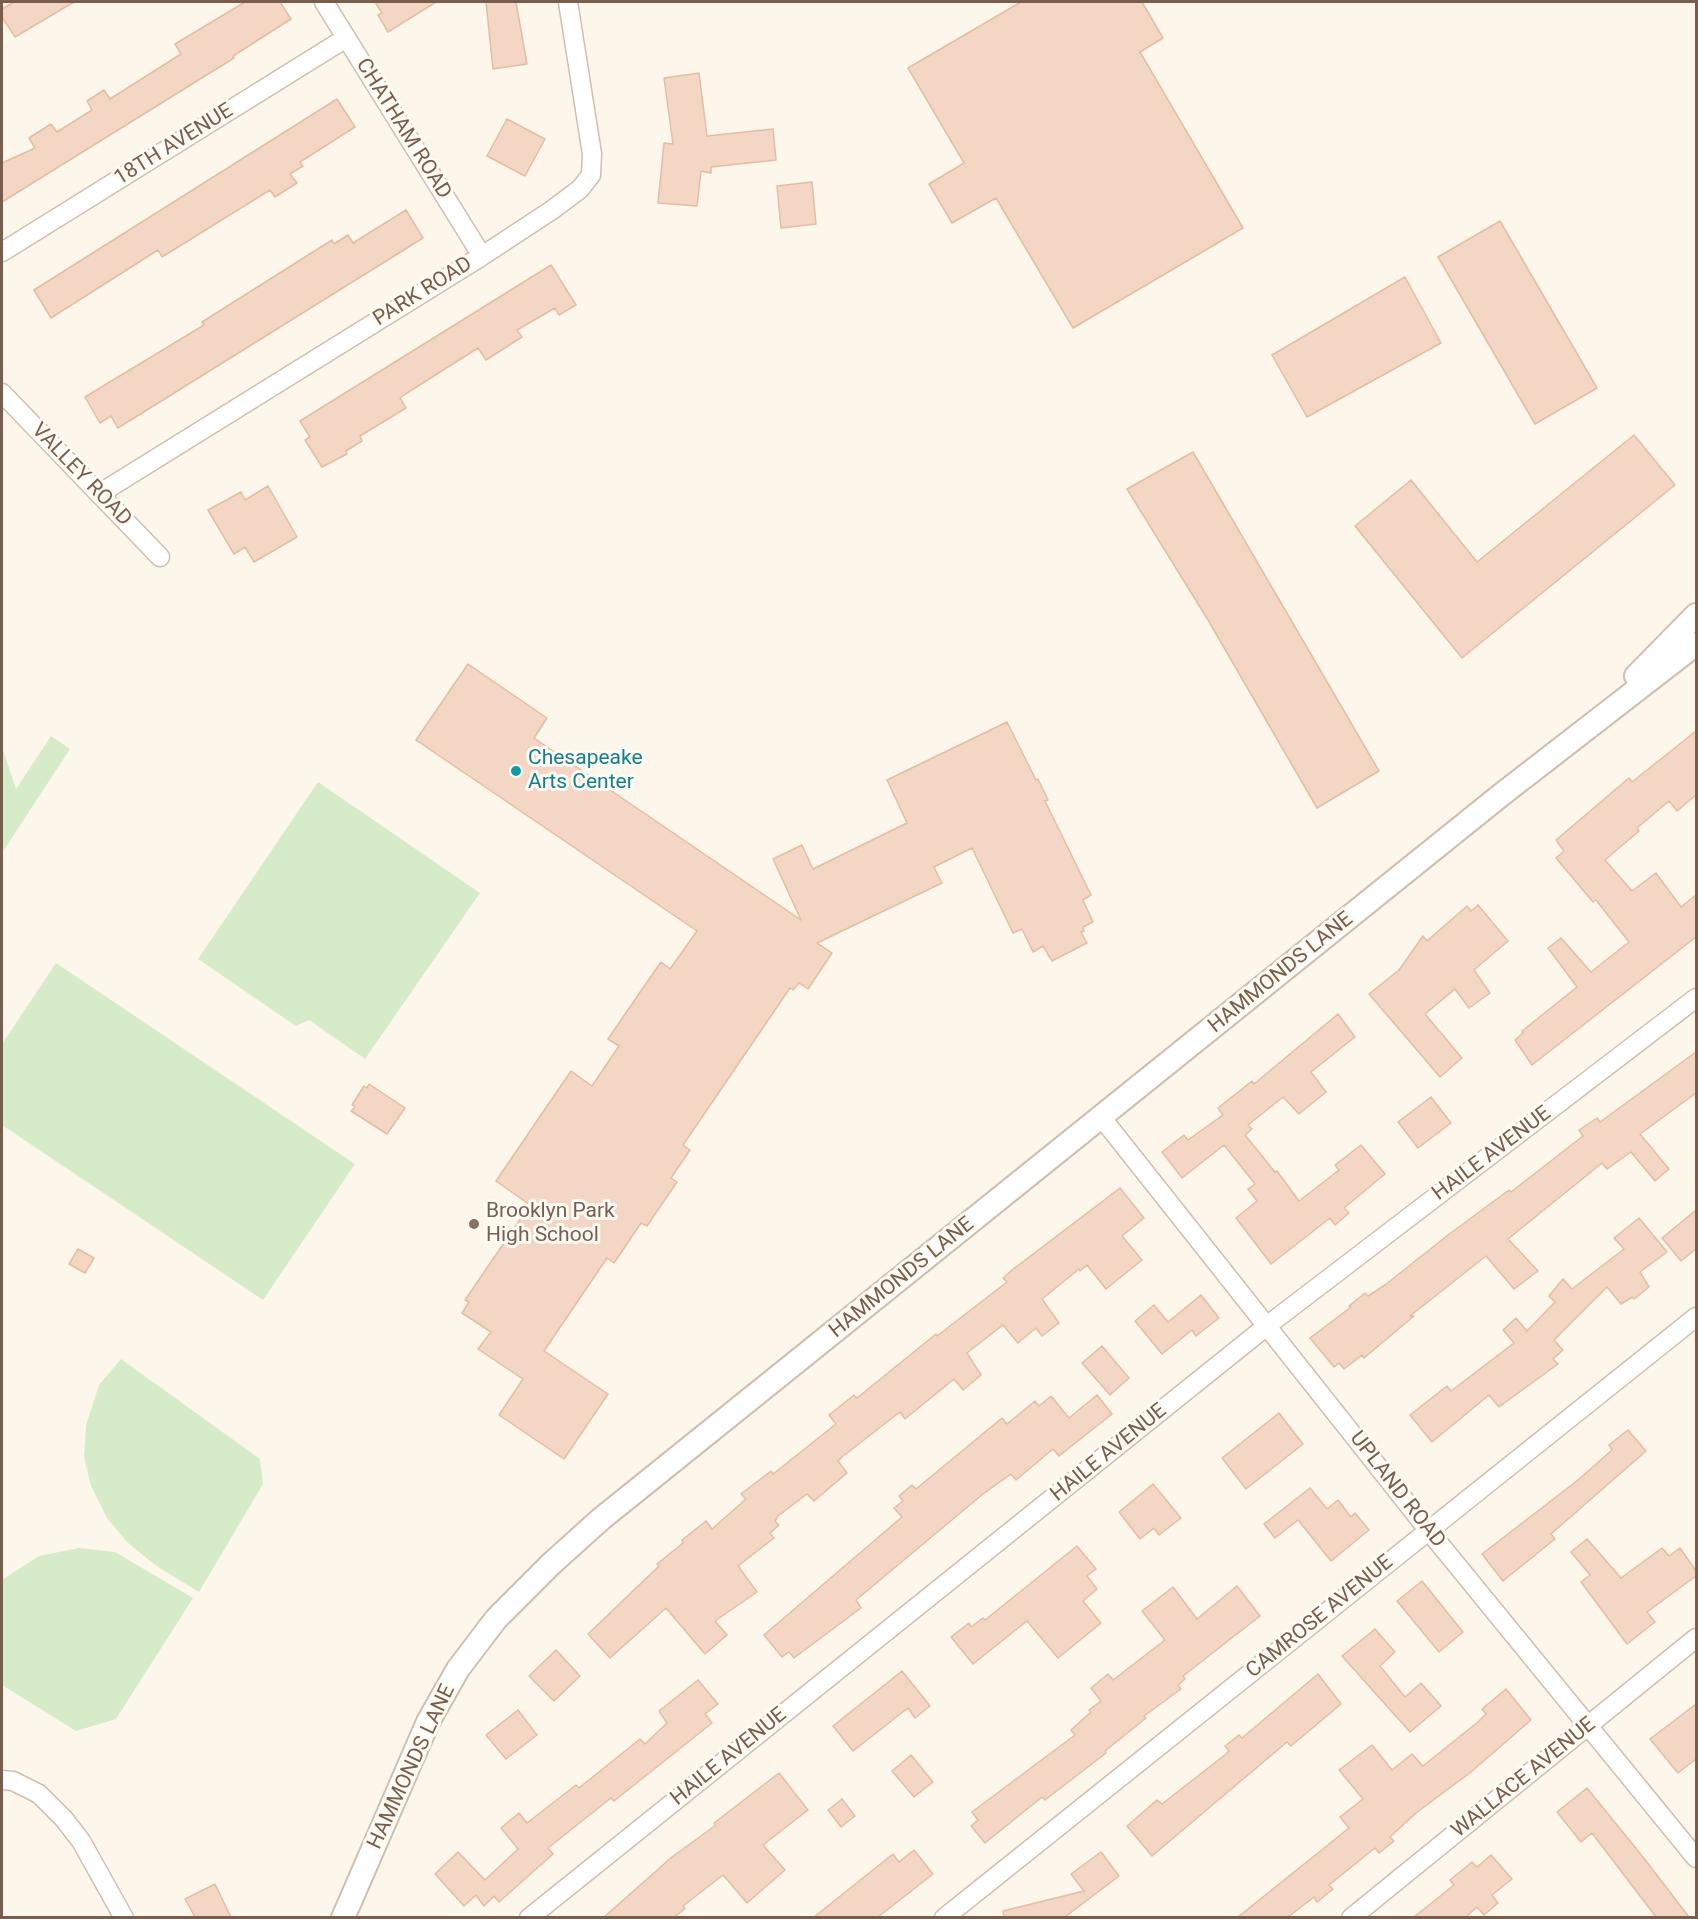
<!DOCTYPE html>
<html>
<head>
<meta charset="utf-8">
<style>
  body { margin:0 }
  #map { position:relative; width:1698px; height:1919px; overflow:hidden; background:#fdf6eb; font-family:Roboto,sans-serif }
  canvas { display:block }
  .frame { position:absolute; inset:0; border:3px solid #795d4d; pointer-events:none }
</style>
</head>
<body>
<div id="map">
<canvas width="1698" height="1919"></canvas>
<div class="frame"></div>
</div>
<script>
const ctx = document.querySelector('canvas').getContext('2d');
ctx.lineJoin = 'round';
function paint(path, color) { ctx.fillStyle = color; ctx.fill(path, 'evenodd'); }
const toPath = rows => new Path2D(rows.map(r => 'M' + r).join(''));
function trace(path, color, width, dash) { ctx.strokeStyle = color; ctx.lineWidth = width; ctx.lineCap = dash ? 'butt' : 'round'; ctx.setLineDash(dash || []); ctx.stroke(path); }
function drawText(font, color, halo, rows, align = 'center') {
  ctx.font = font + ' Roboto,sans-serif'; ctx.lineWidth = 6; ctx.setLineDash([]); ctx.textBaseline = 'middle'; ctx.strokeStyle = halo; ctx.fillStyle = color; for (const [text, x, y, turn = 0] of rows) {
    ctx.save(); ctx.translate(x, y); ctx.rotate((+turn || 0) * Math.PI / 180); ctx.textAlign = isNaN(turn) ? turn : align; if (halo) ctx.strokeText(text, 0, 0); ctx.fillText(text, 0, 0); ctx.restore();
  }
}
paint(toPath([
  [51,736,70,749,2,853,2,747,16,789],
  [318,782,480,893,365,1059,309,1020,296,1026,198,959],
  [56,963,355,1164,263,1300,2,1125,2,1044],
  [121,1359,260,1459,263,1484,199,1592,155,1565,127,1542,107,1518,91,1486,84,1457,86,1425,99,1385],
  [79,1548,115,1552,193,1598,116,1719,76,1731,2,1685,2,1580,39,1556]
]), '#d6ecc9');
const building = toPath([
  [14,2,74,2,15,37,2,17,2,9,14,2],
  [245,2,280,2,291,19,233,56,234,58,2,202,2,163,35,148,29,138,51,124,57,132,92,110,87,101,104,90,110,99,181,54,175,44,245,2],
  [375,2,436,2,388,32,378,15,382,13,375,2],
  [486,2,516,2,527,64,493,69,486,2],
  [1021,2,1142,2,1163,38,1140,52,1243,228,1073,328,996,198,952,223,929,184,964,163,908,68,1021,2],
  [699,73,707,136,773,129,776,160,711,167,711,173,701,171,697,206,658,203,664,143,673,144,664,78,699,73],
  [337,99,355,127,300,162,303,166,290,174,297,183,275,197,270,190,162,257,158,250,51,318,34,290,337,99],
  [507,119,545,139,525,176,487,156,507,119],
  [812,182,816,224,781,228,777,186,812,182],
  [406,210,423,238,118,428,111,416,100,423,85,397,204,325,202,322,332,240,334,244,348,235,353,243,406,210],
  [1500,221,1597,388,1535,424,1438,257,1500,221],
  [551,265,576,305,559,315,555,308,517,330,522,337,486,360,478,348,407,393,400,398,406,408,360,436,362,441,346,451,347,454,322,467,305,440,310,437,300,421,551,265],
  [1405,277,1441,343,1307,417,1272,355,1405,277],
  [1634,435,1675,485,1462,658,1355,526,1411,480,1477,562,1634,435],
  [1193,452,1379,771,1317,808,1208,620,1127,489,1193,452],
  [268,486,297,537,254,562,245,547,234,554,208,510,241,492,245,500,268,486],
  [468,664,547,718,534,738,801,920,773,859,802,845,813,869,907,823,887,780,1007,722,1036,780,1038,779,1048,800,1045,801,1091,895,1083,900,1093,922,1083,927,1084,931,1081,932,1087,943,1052,961,1043,946,1033,952,1022,929,1013,933,972,848,934,867,942,883,817,943,832,953,808,989,799,983,793,990,790,988,683,1145,690,1150,671,1178,677,1182,647,1226,641,1223,614,1263,607,1258,544,1351,608,1394,564,1459,499,1415,523,1379,478,1349,491,1332,462,1313,469,1302,465,1300,530,1205,496,1181,571,1071,592,1086,619,1046,608,1039,636,998,661,962,670,969,697,931,416,740,468,664],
  [1696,731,1696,795,1677,811,1669,801,1637,828,1639,831,1605,860,1632,891,1656,873,1681,907,1696,895,1696,937,1532,1065,1515,1040,1523,1033,1522,1031,1577,987,1548,948,1561,938,1591,972,1629,942,1596,900,1593,902,1556,858,1564,851,1556,840,1629,778,1632,782,1696,731],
  [1478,905,1508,941,1474,970,1490,993,1469,1008,1455,989,1425,1014,1462,1058,1440,1077,1369,994,1399,970,1423,936,1427,941,1467,906,1471,911,1478,905],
  [1338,1014,1355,1037,1311,1072,1326,1092,1299,1114,1283,1097,1248,1125,1252,1129,1245,1135,1275,1172,1277,1171,1299,1201,1339,1170,1335,1165,1361,1145,1385,1174,1344,1208,1349,1213,1335,1225,1330,1218,1271,1264,1236,1218,1257,1201,1248,1189,1255,1184,1224,1145,1182,1178,1162,1152,1184,1135,1188,1140,1223,1115,1218,1108,1252,1081,1254,1084,1338,1014],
  [1696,1052,1696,1093,1640,1134,1669,1169,1655,1181,1631,1152,1607,1169,1602,1163,1508,1239,1538,1271,1514,1289,1486,1256,1410,1316,1414,1316,1364,1358,1362,1355,1344,1369,1339,1363,1334,1367,1310,1338,1351,1307,1349,1306,1365,1293,1368,1296,1385,1285,1448,1235,1509,1190,1511,1192,1583,1136,1579,1130,1597,1118,1600,1122,1696,1052],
  [369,1084,405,1108,387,1134,351,1111,355,1107,352,1105,364,1086,367,1088,369,1084],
  [1431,1097,1451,1123,1418,1148,1398,1122,1431,1097],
  [1120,1188,1144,1218,1122,1236,1142,1260,1106,1289,1087,1265,1080,1271,1079,1269,1042,1299,1059,1323,1042,1336,1036,1328,1018,1343,1003,1325,967,1353,981,1375,963,1390,954,1379,905,1419,900,1412,842,1457,838,1461,847,1473,814,1501,807,1494,778,1516,775,1521,779,1525,770,1533,774,1538,738,1566,757,1592,715,1621,727,1635,705,1654,666,1608,610,1658,588,1634,659,1566,657,1564,683,1543,682,1540,706,1521,712,1529,746,1499,741,1494,771,1471,773,1474,836,1424,829,1415,854,1395,857,1398,936,1334,937,1336,1007,1282,1003,1278,1012,1270,1120,1188],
  [1696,1210,1696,1249,1681,1261,1662,1238,1696,1210],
  [1639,1218,1667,1252,1640,1272,1649,1287,1634,1299,1632,1297,1621,1304,1607,1287,1554,1340,1563,1350,1553,1359,1558,1364,1499,1407,1489,1395,1432,1442,1410,1415,1447,1386,1451,1391,1514,1343,1503,1330,1516,1318,1527,1331,1555,1302,1549,1296,1563,1279,1572,1289,1624,1249,1614,1238,1639,1218],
  [78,1249,94,1258,85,1273,69,1264,78,1249],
  [1201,1295,1219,1318,1196,1336,1192,1330,1162,1354,1135,1321,1154,1305,1168,1322,1201,1295],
  [1102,1346,1129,1378,1110,1395,1082,1363,1102,1346],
  [1097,1395,1112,1414,1059,1456,1053,1449,1016,1480,1011,1474,983,1494,856,1600,861,1608,794,1658,789,1652,782,1657,764,1635,902,1517,894,1508,903,1501,899,1496,912,1485,916,1489,1002,1418,1007,1424,1035,1401,1039,1406,1051,1396,1069,1418,1097,1395],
  [1279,1413,1303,1444,1246,1489,1222,1458,1279,1413],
  [1628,1430,1646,1451,1551,1534,1555,1539,1503,1581,1482,1554,1578,1480,1612,1450,1609,1445,1628,1430],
  [1153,1484,1181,1518,1159,1535,1154,1528,1140,1539,1119,1512,1153,1484],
  [1310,1488,1327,1509,1338,1500,1351,1517,1355,1513,1369,1530,1331,1561,1298,1520,1275,1538,1264,1524,1310,1488],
  [1587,1539,1621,1578,1662,1548,1669,1556,1680,1548,1696,1571,1696,1576,1647,1612,1655,1622,1627,1644,1581,1582,1590,1575,1571,1552,1587,1539],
  [1077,1546,1096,1569,1087,1576,1097,1589,1083,1601,1101,1623,1058,1658,1027,1621,973,1664,951,1637,969,1623,971,1627,983,1618,985,1620,1077,1546],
  [1422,1581,1463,1632,1439,1652,1397,1601,1422,1581],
  [1237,1586,1260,1616,1183,1676,1185,1679,1178,1685,1181,1689,1144,1716,1146,1718,1105,1751,1106,1753,1045,1800,1042,1797,985,1843,971,1826,978,1820,972,1812,1075,1735,1071,1730,1091,1712,1089,1710,1101,1701,1091,1688,1108,1674,1113,1680,1165,1640,1142,1611,1173,1587,1197,1619,1237,1586],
  [1375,1629,1395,1652,1380,1666,1405,1697,1421,1683,1441,1706,1410,1732,1342,1656,1375,1629],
  [556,1650,580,1676,554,1701,529,1676,556,1650],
  [902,1671,930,1706,915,1718,908,1708,853,1751,833,1726,902,1671],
  [1318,1674,1341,1704,1291,1746,1287,1742,1152,1856,1127,1826,1157,1800,1162,1804,1226,1754,1229,1751,1225,1746,1239,1735,1242,1738,1318,1674],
  [698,1680,718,1704,705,1714,712,1723,614,1801,611,1798,548,1848,553,1854,499,1902,494,1896,484,1906,476,1895,464,1906,435,1874,458,1852,485,1880,518,1849,501,1828,519,1813,527,1823,576,1785,579,1788,640,1739,645,1744,667,1723,659,1711,698,1680],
  [1506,1689,1531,1720,1471,1772,1416,1813,1390,1837,1394,1841,1379,1853,1375,1848,1329,1885,1333,1889,1317,1902,1314,1897,1288,1917,1238,1917,1349,1828,1340,1817,1363,1799,1339,1770,1372,1745,1392,1770,1412,1754,1423,1766,1478,1722,1486,1714,1482,1709,1506,1689],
  [1696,1704,1696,1759,1678,1773,1650,1739,1696,1704],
  [518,1710,537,1735,506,1759,486,1735,518,1710],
  [911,1755,933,1782,914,1797,892,1771,911,1755],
  [779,1773,808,1810,763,1845,785,1870,747,1903,723,1875,683,1906,685,1909,674,1917,604,1917,672,1857,716,1825,714,1823,779,1773],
  [1587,1788,1643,1857,1689,1917,1656,1917,1592,1833,1581,1842,1557,1812,1587,1788],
  [842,1799,855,1816,841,1827,828,1810,842,1799],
  [914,1850,933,1874,878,1917,814,1917,893,1854,899,1862,914,1850],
  [1101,1852,1119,1876,1065,1917,1004,1917,1003,1911,1084,1891,1071,1874,1101,1852],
  [1491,1855,1512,1879,1492,1895,1498,1903,1484,1915,1477,1907,1466,1917,1414,1917,1454,1885,1450,1880,1472,1862,1477,1867,1491,1855],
  [215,1884,231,1917,195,1917,185,1899,215,1884]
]);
paint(building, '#f3d6c3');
trace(building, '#e5bda3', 1.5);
const minor = toPath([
  [324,2,482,256],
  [2,252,346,38],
  [2,393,160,557],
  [99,494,482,256,552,210,580,189,591,175,592,154,568,2],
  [1102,1118,1429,1531,1696,1858],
  [2,1780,13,1781,39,1794,64,1819,81,1841,124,1918],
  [529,1918,1268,1325,1696,998],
  [944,1918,1696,1317],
  [1351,1918,1696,1638]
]);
const tertiary = toPath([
  [1636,676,1696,615],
  [343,1918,428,1722,458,1669,496,1619,551,1564,601,1519,1501,795,1696,644]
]);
trace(minor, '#d0bfb0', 21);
trace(tertiary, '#d0bfb0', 26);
trace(minor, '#fff', 18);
trace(tertiary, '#fff', 22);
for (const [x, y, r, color] of [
  [516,771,6,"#0f9aa8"],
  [474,1224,6,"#8d6e63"]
]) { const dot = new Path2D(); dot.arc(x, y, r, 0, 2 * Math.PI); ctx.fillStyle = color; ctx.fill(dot); trace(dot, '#fffaf2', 2); }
drawText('21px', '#795d4d', '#fffaf2', [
  ["CHATHAM ROAD",403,129,58],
  ["18TH AVENUE",174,145,-32],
  ["PARK ROAD",423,292,-32],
  ["VALLEY ROAD",81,475,46],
  ["HAMMONDS LANE",1281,973,-39],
  ["HAILE AVENUE",1492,1154,-37],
  ["HAMMONDS LANE",902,1278,-39],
  ["HAILE AVENUE",1109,1453,-39],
  ["UPLAND ROAD",1397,1490,52],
  ["CAMROSE AVENUE",1320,1617,-39],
  ["HAILE AVENUE",729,1757,-39],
  ["HAMMONDS LANE",412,1767,-65],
  ["WALLACE AVENUE",1524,1778,-39]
]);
drawText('21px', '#0d838f', '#fffaf2', [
  ["Chesapeake",528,759],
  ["Arts Center",528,783]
], 'left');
drawText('21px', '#785e54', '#fffaf2', [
  ["Brooklyn Park",486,1212],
  ["High School",486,1236]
], 'left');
</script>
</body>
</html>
